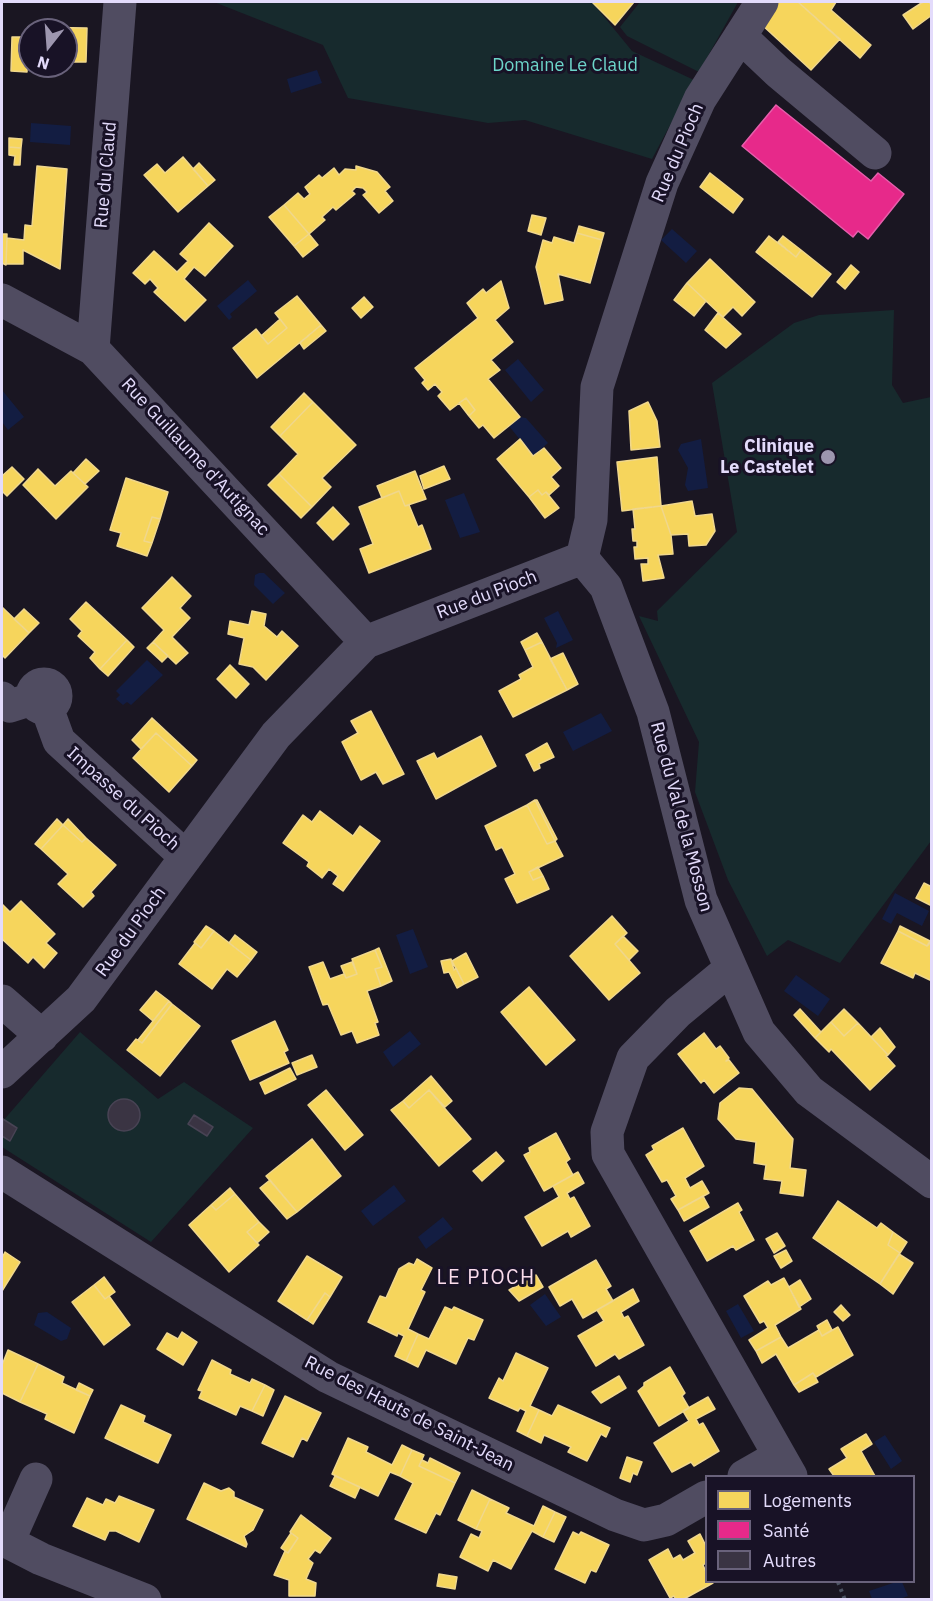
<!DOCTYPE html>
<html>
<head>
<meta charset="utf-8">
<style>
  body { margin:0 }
  #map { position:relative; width:933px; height:1601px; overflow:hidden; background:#1a1622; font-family:"IBM Plex Sans",sans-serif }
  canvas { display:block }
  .frame { position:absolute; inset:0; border:3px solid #e3dbfb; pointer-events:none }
  .legend { position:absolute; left:705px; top:1475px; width:210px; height:108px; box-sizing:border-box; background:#181226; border:2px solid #69627b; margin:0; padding:8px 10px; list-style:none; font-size:18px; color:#e3dbfb }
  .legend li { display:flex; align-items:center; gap:12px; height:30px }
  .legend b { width:30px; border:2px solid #69627b }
  .north { position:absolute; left:18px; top:18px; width:60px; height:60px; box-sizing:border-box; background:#181226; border:2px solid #69627b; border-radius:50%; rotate:197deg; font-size:16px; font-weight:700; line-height:24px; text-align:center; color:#e3dbfb }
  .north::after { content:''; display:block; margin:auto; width:21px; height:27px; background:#9d96af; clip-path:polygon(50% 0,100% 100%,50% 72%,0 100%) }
</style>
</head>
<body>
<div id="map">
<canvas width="933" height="1601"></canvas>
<div class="frame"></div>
<ul class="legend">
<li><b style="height:16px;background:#f6d55c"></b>Logements</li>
<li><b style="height:16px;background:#e7298a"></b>Santé</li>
<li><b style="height:16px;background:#3a3443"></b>Autres</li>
</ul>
<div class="north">N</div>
</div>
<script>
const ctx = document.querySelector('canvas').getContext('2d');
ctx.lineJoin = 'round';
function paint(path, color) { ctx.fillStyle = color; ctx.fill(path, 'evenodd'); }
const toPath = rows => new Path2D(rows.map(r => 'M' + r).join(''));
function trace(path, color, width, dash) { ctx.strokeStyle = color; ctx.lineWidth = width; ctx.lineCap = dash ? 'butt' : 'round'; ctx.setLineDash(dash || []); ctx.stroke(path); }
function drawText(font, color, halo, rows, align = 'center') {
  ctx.font = font + ' "IBM Plex Sans",sans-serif'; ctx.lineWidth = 6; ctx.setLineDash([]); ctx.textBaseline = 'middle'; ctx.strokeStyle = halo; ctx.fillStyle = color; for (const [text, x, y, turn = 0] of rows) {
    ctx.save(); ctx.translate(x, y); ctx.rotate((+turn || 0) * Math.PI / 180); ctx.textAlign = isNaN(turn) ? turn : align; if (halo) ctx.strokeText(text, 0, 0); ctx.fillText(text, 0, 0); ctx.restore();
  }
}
paint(toPath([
  [214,2,592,2,632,51,694,80,652,159,525,120,488,123,348,98,323,45],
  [640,2,738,2,699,72,627,36,620,27],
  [894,310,892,385,903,403,931,397,931,841,840,963,788,940,767,956,728,880,695,792,699,742,639,616,658,621,657,611,737,532,712,383,794,323,819,315],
  [80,1032,158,1099,184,1082,253,1128,151,1242,2,1147,2,1122]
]), '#172a2d');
paint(toPath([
  [317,70,322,83,291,93,287,79],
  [31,123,71,126,70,145,30,142],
  [672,229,697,251,686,263,661,240],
  [248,280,257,291,230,314,232,317,229,320,217,306],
  [518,359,544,390,531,402,505,370],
  [2,390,24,417,8,430,2,422],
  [520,417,526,418,548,443,533,456,509,426],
  [701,439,708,488,688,491,685,485,688,468,678,450,681,444],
  [464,493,480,532,460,538,445,500],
  [259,573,264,573,285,593,273,604,254,585,255,575],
  [558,611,573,640,556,648,557,643,544,618],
  [147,660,163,675,131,705,127,702,123,705,116,699,120,695,116,691],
  [601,713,612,731,573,751,563,732],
  [895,893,929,911,922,926,897,913,891,924,882,919],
  [413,929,428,967,410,974,396,935],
  [796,975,830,999,818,1016,784,991],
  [410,1031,421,1044,393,1067,383,1052],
  [394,1185,406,1201,373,1226,361,1211],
  [443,1217,453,1229,426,1249,418,1237],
  [545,1294,561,1317,546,1326,530,1305],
  [738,1304,754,1331,741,1338,726,1311],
  [47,1312,71,1328,67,1339,61,1341,34,1325,38,1313],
  [885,1435,902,1461,891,1469,874,1442],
  [896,1582,902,1582,908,1596,900,1599,872,1599,869,1591]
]), '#131d42');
const homes = toPath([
  [592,2,634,2,615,25,592,2],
  [777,2,798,2,840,39,811,70,761,24,777,2],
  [798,2,836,2,831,10,871,45,860,58,798,2],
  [923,2,929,2,932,6,932,15,913,29,903,15,923,2],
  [28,27,87,28,86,62,66,62,66,30,30,30,30,61,27,61,27,72,11,71,12,37,27,37,28,27],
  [9,138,22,139,21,148,9,147,9,138],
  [9,147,21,148,20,165,14,165,15,156,9,155,9,147],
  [183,157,208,186,178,212,144,175,157,164,165,173,183,157],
  [199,163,215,180,208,186,193,169,199,163],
  [37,166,67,169,60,269,23,250,23,264,6,264,7,238,24,240,25,225,32,226,37,166],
  [356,166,377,172,390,187,385,191,393,201,379,213,363,195,367,192,363,188,356,187,352,191,355,194,336,210,333,207,322,217,325,220,309,234,284,205,298,193,304,199,310,194,305,187,319,175,322,178,334,168,339,175,345,169,356,170,356,166],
  [710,173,743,199,733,213,700,187,710,173],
  [284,205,309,234,294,246,269,217,284,205],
  [532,215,546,218,541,235,528,231,532,215],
  [209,223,233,246,205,276,194,267,184,279,206,300,185,321,154,292,158,288,150,279,145,284,133,273,154,251,177,272,188,261,180,254,209,223],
  [579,226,604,233,602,240,577,233,579,226],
  [577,233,602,240,590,283,558,274,563,300,545,304,536,267,543,240,552,243,554,237,574,243,577,233],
  [2,234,7,234,6,265,2,263,2,234],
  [309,234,318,245,303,257,294,246,309,234],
  [769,236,796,257,801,250,831,274,812,297,756,252,769,236],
  [783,236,801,250,796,257,778,242,783,236],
  [710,259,755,302,742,316,733,307,723,317,687,283,710,259],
  [851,265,859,272,845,289,837,282,851,265],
  [501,281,509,308,495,320,513,342,491,360,500,370,488,379,520,417,494,438,483,425,479,428,469,416,475,410,466,398,450,410,438,396,442,392,435,384,428,390,422,383,425,380,415,368,478,318,467,303,483,289,486,293,501,281],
  [687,283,706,301,694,316,674,300,687,283],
  [297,296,321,325,257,378,233,348,256,329,268,344,287,328,275,313,297,296],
  [364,297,373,307,361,318,352,308,364,297],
  [718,313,741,334,726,348,705,330,718,313],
  [280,319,287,328,268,344,261,336,280,319],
  [321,325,326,331,304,349,300,343,321,325],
  [304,393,313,402,280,436,271,427,304,393],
  [466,398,475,410,469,416,459,403,466,398],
  [313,402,356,445,322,478,331,487,312,507,279,474,298,454,280,436,313,402],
  [648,402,657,421,660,447,631,450,629,411,648,402],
  [520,439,533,456,544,448,561,468,551,477,559,486,549,495,546,492,542,495,538,490,529,497,497,459,520,439],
  [657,457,661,506,622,511,617,462,657,457],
  [86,459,99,471,85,484,73,473,86,459],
  [444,466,450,479,424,489,420,476,444,466],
  [12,467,24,479,7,496,2,491,2,476,12,467],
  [38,469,55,486,71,471,88,487,56,519,23,485,38,469],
  [415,471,426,499,405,506,399,491,382,498,377,486,415,471],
  [279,474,312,507,301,518,268,485,279,474],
  [126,478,168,492,160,519,152,517,144,541,152,543,147,556,117,546,121,533,110,530,126,478],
  [538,490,542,495,546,492,559,508,545,518,529,497,538,490],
  [399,491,405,506,409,505,418,527,422,525,431,549,369,573,360,549,373,544,359,507,399,491],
  [692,501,695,516,712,514,715,531,706,545,689,546,688,534,671,535,661,506,692,501],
  [661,506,671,535,673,554,658,555,664,578,643,581,641,564,648,564,648,558,635,559,634,547,637,547,637,541,633,541,632,529,635,529,633,509,661,506],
  [333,507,349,524,333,540,317,523,333,507],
  [152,517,160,519,152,543,144,541,152,517],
  [172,577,191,596,180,608,190,618,172,637,188,653,176,664,153,642,164,630,142,608,172,577],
  [86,602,127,640,100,669,90,658,95,652,78,636,82,631,70,619,86,602],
  [2,607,29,633,5,658,2,655,2,607],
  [24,609,39,623,29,633,14,619,24,609],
  [252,611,266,614,264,626,277,637,282,631,298,646,266,680,253,667,239,664,244,638,228,634,230,621,249,625,252,611],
  [537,633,542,642,525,650,521,642,537,633],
  [127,640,134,647,108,676,100,669,127,640],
  [153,642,168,656,162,662,147,648,153,642],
  [542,642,567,690,513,717,499,691,521,679,519,675,533,667,525,650,542,642],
  [563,653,578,684,567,690,550,659,563,653],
  [230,665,249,684,236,698,217,679,230,665],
  [371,711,404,774,383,784,376,772,361,780,342,742,358,733,351,721,371,711],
  [152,718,197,760,192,766,156,733,141,749,132,740,152,718],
  [156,733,192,766,169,792,133,758,156,733],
  [481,736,496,766,436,799,417,761,434,753,437,759,481,736],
  [547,743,554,757,539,764,540,768,534,771,526,755,547,743],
  [535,800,537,800,557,839,555,841,535,800],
  [535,800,555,841,547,844,527,805,535,800],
  [527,805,547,844,555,841,563,856,529,872,533,880,543,876,549,889,517,903,505,879,515,874,502,847,496,850,485,826,527,805],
  [320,811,353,836,360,826,380,841,343,891,333,884,338,876,329,869,322,878,307,866,309,862,283,843,303,815,312,822,320,811],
  [57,819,63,825,41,849,35,844,57,819],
  [68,819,86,838,82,842,63,825,68,819],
  [63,825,82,842,86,838,116,865,91,892,94,896,83,907,58,884,68,874,41,849,63,825],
  [538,867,543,876,533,880,529,872,538,867],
  [924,883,932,887,932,906,916,898,924,883],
  [21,901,55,934,46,943,57,953,44,968,33,957,28,963,2,939,2,904,10,912,21,901],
  [612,916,627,933,615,944,640,973,609,1000,570,956,612,916],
  [206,926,214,931,201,948,194,942,206,926],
  [900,926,930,941,927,946,898,931,900,926],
  [214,931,251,960,237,977,227,969,212,989,179,964,195,943,201,948,214,931],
  [898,931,927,946,932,942,932,981,915,973,913,978,881,963,898,931],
  [235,935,257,952,251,960,229,943,235,935],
  [623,936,638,951,629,960,615,944,623,936],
  [379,948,392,981,381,986,375,969,382,967,375,950,379,948],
  [375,950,382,967,375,969,381,986,367,991,378,1022,375,1023,379,1035,357,1043,352,1031,341,1035,328,1004,323,1005,309,967,323,962,330,979,344,974,346,978,357,974,352,959,375,950],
  [466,953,478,977,464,984,452,961,466,953],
  [451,959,454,970,456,968,464,984,457,988,449,972,444,973,441,961,451,959],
  [352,962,357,974,346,978,341,966,352,962],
  [529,987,575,1040,546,1065,501,1012,529,987],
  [156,991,169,1001,153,1021,140,1010,156,991],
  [169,1001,172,1004,142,1043,138,1040,169,1001],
  [172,1004,200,1026,160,1076,127,1050,136,1039,142,1043,172,1004],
  [800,1009,821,1032,815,1038,794,1015,800,1009],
  [844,1009,858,1023,844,1036,831,1022,844,1009],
  [275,1021,288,1050,284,1052,289,1063,250,1080,232,1041,275,1021],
  [831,1022,844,1036,858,1023,888,1055,886,1056,895,1066,870,1090,831,1049,829,1052,815,1038,831,1022],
  [880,1028,895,1047,888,1055,871,1037,880,1028],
  [704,1033,716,1049,720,1046,729,1058,726,1061,729,1060,739,1073,714,1093,704,1080,701,1083,678,1054,704,1033],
  [312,1055,317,1067,297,1075,292,1063,312,1055],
  [290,1068,296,1079,265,1094,260,1083,290,1068],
  [431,1076,452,1101,445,1107,429,1090,409,1108,403,1101,431,1076],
  [739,1088,752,1089,793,1139,790,1168,806,1170,803,1196,780,1193,782,1181,764,1179,766,1165,754,1163,756,1142,736,1139,718,1119,720,1103,739,1088],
  [326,1090,363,1135,345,1150,308,1105,326,1090],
  [429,1090,471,1139,439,1166,391,1110,403,1101,409,1108,429,1090],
  [683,1128,704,1166,685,1178,690,1188,702,1181,709,1193,678,1210,671,1199,676,1196,667,1180,662,1182,646,1155,654,1150,652,1146,683,1128],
  [556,1133,570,1159,566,1162,573,1175,544,1191,524,1155,530,1152,529,1148,556,1133],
  [312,1139,341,1176,297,1212,266,1176,312,1139],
  [496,1152,504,1161,482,1181,473,1171,496,1152],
  [578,1172,584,1183,567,1193,570,1199,574,1197,590,1226,571,1237,568,1231,542,1246,525,1217,559,1197,553,1186,578,1172],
  [270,1180,297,1212,287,1219,260,1188,270,1180],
  [230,1188,235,1194,216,1210,211,1205,230,1188],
  [235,1194,259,1222,247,1232,259,1245,229,1272,189,1225,211,1205,216,1210,235,1194],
  [703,1196,709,1207,684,1221,678,1210,703,1196],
  [838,1201,877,1228,881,1223,893,1232,888,1245,900,1253,880,1284,813,1238,838,1201],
  [738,1203,742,1210,739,1212,754,1240,736,1250,733,1246,707,1261,690,1231,738,1203],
  [259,1222,269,1232,257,1243,247,1232,259,1222],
  [893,1232,907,1242,900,1253,888,1245,893,1232],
  [777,1233,785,1246,774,1253,766,1239,777,1233],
  [786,1250,792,1261,781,1268,774,1256,786,1250],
  [5,1252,20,1262,2,1291,2,1258,5,1252],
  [899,1254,913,1263,893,1294,880,1284,899,1254],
  [307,1256,342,1277,330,1297,325,1293,307,1320,278,1301,307,1256],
  [417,1259,432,1268,421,1290,425,1292,408,1329,418,1334,406,1361,395,1356,404,1336,398,1333,397,1336,368,1322,380,1296,386,1298,399,1269,409,1263,414,1265,417,1259],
  [596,1260,611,1286,606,1289,613,1301,583,1318,572,1299,560,1306,549,1287,596,1260],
  [536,1275,543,1287,519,1301,509,1290,536,1275],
  [104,1277,115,1292,105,1299,94,1285,104,1277],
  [784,1278,801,1309,775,1325,781,1337,756,1351,749,1340,768,1328,764,1321,760,1323,744,1296,768,1281,771,1285,784,1278],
  [800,1280,811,1299,799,1307,789,1287,800,1280],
  [94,1285,105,1299,109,1296,130,1325,104,1345,72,1302,94,1285],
  [633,1289,639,1301,621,1312,624,1318,628,1316,644,1345,619,1359,615,1354,596,1366,578,1336,604,1321,597,1310,633,1289],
  [325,1293,330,1297,313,1324,307,1320,325,1293],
  [841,1305,850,1315,843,1321,834,1312,841,1305],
  [445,1307,452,1310,454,1307,483,1320,474,1340,468,1338,456,1364,426,1350,418,1367,406,1361,418,1334,429,1339,445,1307],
  [827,1320,832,1330,822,1336,817,1326,827,1320],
  [838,1327,853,1355,816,1377,813,1373,794,1385,776,1354,762,1363,756,1351,781,1337,788,1348,819,1330,822,1336,838,1327],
  [182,1332,197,1342,183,1365,157,1349,167,1333,178,1339,182,1332],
  [8,1350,38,1364,20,1402,2,1393,2,1365,8,1350],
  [516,1353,548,1368,530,1406,539,1410,527,1436,517,1431,526,1411,520,1408,518,1411,489,1398,499,1378,503,1381,516,1353],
  [212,1360,231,1370,230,1374,250,1383,252,1379,265,1385,252,1411,240,1406,236,1415,199,1398,202,1391,198,1390,212,1360],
  [38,1364,64,1377,62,1383,90,1396,74,1433,45,1419,47,1414,20,1402,38,1364],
  [670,1367,685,1393,682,1396,689,1408,659,1426,638,1391,644,1386,644,1383,670,1367],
  [813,1373,818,1382,799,1392,794,1385,813,1373],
  [619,1376,626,1388,601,1403,592,1392,619,1376],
  [79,1383,93,1390,90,1396,76,1390,79,1383],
  [265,1385,274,1390,263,1416,252,1411,265,1385],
  [285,1396,321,1413,307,1441,302,1438,293,1457,262,1443,285,1396],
  [708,1397,715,1409,696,1419,699,1425,703,1423,719,1451,694,1466,691,1462,672,1472,654,1443,689,1421,683,1411,708,1397],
  [121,1405,145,1416,143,1422,171,1435,158,1463,105,1438,121,1405],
  [558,1405,610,1428,606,1437,601,1434,587,1461,568,1452,571,1447,544,1435,541,1443,527,1436,539,1410,552,1416,558,1405],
  [866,1434,872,1444,861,1451,875,1476,834,1476,829,1469,847,1458,841,1449,866,1434],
  [348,1438,368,1447,366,1452,392,1465,402,1445,412,1450,400,1476,390,1472,378,1496,332,1474,348,1438],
  [412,1450,424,1455,419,1466,455,1483,440,1515,436,1513,426,1533,395,1519,413,1483,400,1476,412,1450],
  [627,1457,642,1462,637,1475,633,1473,630,1482,620,1478,627,1457],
  [430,1458,460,1473,455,1483,419,1466,422,1460,428,1463,430,1458],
  [335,1476,360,1487,355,1498,330,1486,335,1476],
  [204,1483,221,1491,229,1488,234,1492,234,1497,263,1510,253,1530,244,1536,247,1544,246,1547,187,1519,204,1483],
  [472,1490,490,1499,476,1529,458,1520,472,1490],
  [119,1496,154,1510,139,1542,116,1531,109,1531,105,1540,73,1526,87,1498,103,1505,106,1499,115,1503,119,1496],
  [490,1499,509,1508,506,1513,534,1526,543,1506,555,1512,543,1537,532,1531,511,1569,493,1560,488,1571,460,1557,471,1534,479,1538,482,1531,476,1529,490,1499],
  [555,1512,566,1517,554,1542,543,1537,555,1512],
  [301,1515,331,1538,320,1553,315,1550,308,1559,313,1563,306,1579,316,1583,315,1596,289,1596,289,1580,274,1575,285,1551,288,1553,298,1538,290,1532,301,1515],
  [573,1532,579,1535,581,1532,609,1545,596,1572,591,1570,585,1583,555,1569,573,1532],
  [291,1533,298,1538,288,1553,281,1548,291,1533],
  [700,1534,706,1546,706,1563,703,1565,706,1572,706,1582,713,1583,682,1600,676,1600,674,1596,670,1598,649,1560,668,1549,673,1559,680,1555,683,1560,695,1553,688,1541,700,1534],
  [439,1574,457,1577,455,1589,437,1586,439,1574]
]);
paint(homes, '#f6d55c');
trace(homes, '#f0d78c', 1.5);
const health = toPath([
  [776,105,871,181,878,173,904,194,868,239,858,231,853,237,742,146,776,105]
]);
paint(health, '#e7298a');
trace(health, '#e65eac', 1.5);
const building = toPath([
  '108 1115a16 16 0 1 1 32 0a16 16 0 1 1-32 0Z',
  [194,1115,213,1127,207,1136,188,1124,194,1115],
  [3,1119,17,1128,10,1141,2,1136,3,1119]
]);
paint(building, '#3a3443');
trace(building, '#484354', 1.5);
trace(toPath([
  [838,1582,845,1600]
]), '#4c5362', 4, [3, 4.5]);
trace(toPath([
  [740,36,778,72,875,153],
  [2,300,93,349,366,642],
  [93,349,120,2],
  [582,558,606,587,653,712,701,900,759,1032,809,1091,932,1182],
  [582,558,591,520,597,387,662,183,700,99,762,2],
  '32 696a12 12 0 1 1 24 0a12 12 0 1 1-24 0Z',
  [2,698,10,706,32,699],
  [47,708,59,741,186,857],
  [730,969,678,1012,633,1058,607,1132,608,1154,791,1476],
  [2,1001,42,1036],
  [2,1072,81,999,276,735,366,642,582,558],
  [2,1172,328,1377,615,1515,644,1525,666,1520,706,1497],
  [744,1476,779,1456],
  [2,1539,41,1559,145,1600],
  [8,1542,36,1479]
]), '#504c61', 33);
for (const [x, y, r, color] of [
  [828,457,8,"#9d96af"]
]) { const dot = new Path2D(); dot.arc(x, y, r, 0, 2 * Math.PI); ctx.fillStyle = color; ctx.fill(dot); trace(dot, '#181226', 2); }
drawText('18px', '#6dd5ca', '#181226', [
  ["Domaine Le Claud",565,66]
]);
drawText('18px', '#e3dbfb', '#181226', [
  ["Rue du Pioch",678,153,-67],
  ["Rue du Claud",106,175,-85],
  ["Rue Guillaume d'Autignac",195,457,47],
  ["Rue du Pioch",487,595,-21],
  ["Impasse du Pioch",123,799,42],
  ["Rue du Val de la Mosson",681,817,75],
  ["Rue du Pioch",131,932,-54],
  ["Rue des Hauts de Saint-Jean",409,1414,27]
]);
drawText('bold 18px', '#e3dbfb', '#181226', [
  ["Clinique",814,447],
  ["Le Castelet",814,468]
], 'right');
ctx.letterSpacing = '1.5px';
drawText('20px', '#fbddec', '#181226', [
  ["LE PIOCH",486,1278]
]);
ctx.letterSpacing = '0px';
</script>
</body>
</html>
